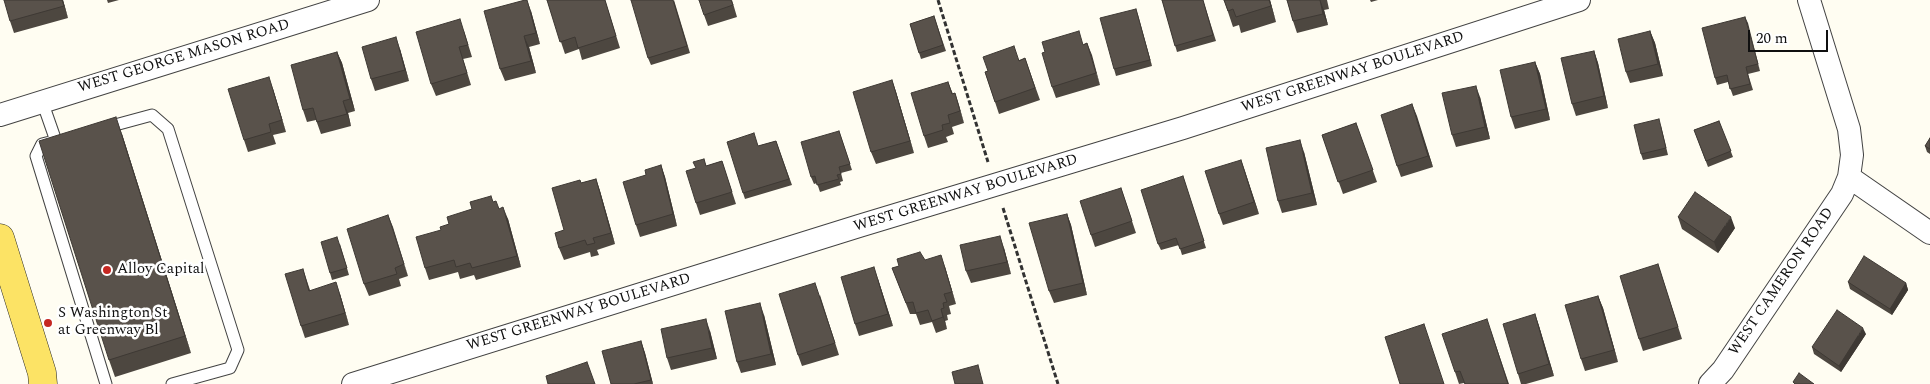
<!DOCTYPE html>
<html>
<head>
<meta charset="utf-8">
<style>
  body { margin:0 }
  #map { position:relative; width:1930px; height:384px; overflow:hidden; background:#fffdf2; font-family:Spectral,serif }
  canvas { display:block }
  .scale { position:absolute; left:1748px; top:30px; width:80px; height:22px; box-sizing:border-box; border:2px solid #101010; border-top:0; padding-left:6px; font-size:15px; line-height:18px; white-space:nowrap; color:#101010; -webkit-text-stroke:4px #fff; paint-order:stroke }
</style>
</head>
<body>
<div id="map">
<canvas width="1930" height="384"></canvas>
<div class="scale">20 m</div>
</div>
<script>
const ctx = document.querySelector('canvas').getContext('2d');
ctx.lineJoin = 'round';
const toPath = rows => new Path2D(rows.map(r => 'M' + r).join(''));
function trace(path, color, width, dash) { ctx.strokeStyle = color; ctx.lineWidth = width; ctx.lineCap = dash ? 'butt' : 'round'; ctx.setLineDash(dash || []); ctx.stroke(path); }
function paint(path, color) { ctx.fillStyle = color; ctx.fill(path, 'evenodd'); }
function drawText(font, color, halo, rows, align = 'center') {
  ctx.font = font + ' Spectral,serif'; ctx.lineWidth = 5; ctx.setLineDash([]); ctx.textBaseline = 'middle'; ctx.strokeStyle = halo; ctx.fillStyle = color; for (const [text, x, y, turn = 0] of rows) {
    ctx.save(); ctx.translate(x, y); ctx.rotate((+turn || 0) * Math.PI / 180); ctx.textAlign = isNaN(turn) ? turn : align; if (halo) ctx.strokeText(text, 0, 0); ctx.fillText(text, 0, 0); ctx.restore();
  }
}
const lane = toPath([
  [42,101,56,141],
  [104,128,152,115,168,129,238,350,230,368,172,384],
  [54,141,42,144,36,156,106,384]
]);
const street = toPath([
  [1809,0,1849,129,1852,155,1849,177,1930,233],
  [0,115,368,0],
  [353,384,859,226,1183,128,1579,0],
  [1710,384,1723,370,1842,194,1849,177]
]);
const primary = toPath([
  [0,238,42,373,43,384]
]);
trace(lane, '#434343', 13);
trace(street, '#434343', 24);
trace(primary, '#212121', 29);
trace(toPath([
  [938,0,988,162],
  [1003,208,1058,384]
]), '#323232', 3, [5, 2.5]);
trace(lane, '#fff', 11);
trace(street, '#fff', 22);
trace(primary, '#fce365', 28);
paint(toPath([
  [63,0,68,18,14,33,10,21],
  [107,0,119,0,108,3],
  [547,0,605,0,620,48,582,60,579,49,565,54],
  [674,0,690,53,651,65,648,58],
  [732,0,737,17,708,26,704,15],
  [1162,0,1203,0,1216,41,1177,52],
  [1224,0,1270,0,1276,22,1241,33,1239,25,1233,27],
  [1287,0,1327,0,1329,9,1324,10,1328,25,1297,33,1293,21],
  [1370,0,1378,0,1371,2],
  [1136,9,1152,66,1116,76,1114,69],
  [531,11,540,44,529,47,536,73,505,81,500,69],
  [934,16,946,51,921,59,910,24],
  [1745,17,1760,71,1748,74,1753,90,1733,96,1728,82,1717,85,1715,78],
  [464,31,472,57,463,59,471,85,436,96,431,84],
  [1650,31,1655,43,1663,76,1630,83,1626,72],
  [1087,43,1100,85,1056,98,1052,87,1084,44],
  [400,49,409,81,375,91,371,79],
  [1594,51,1598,63,1608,108,1576,116,1572,104],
  [337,52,342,63,355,111,348,113,351,126,321,134,316,120,307,122,303,110],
  [1025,58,1040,100,999,114,985,72],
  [1535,62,1540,74,1550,120,1515,129,1511,117],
  [892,80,896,92,914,153,876,164,871,152],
  [948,82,953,94,955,93,964,123,952,127,954,134,946,137,948,142,928,148,924,136],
  [273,89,286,132,273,135,276,144,248,152,244,140],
  [1480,97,1490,139,1456,147,1452,135],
  [1412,104,1433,167,1401,177,1397,166],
  [1719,121,1733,157,1708,167,1694,130],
  [1356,123,1377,182,1343,194,1322,135],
  [1661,126,1668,155,1643,160,1641,154],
  [839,131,852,170,841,173,843,181,840,182,841,185,820,192,817,183,814,184,811,177],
  [122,134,191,353,115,377,109,360],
  [1930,138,1930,154,1927,152,1925,146],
  [776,141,792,185,745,199,743,193,758,146],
  [1304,152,1317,205,1282,213,1278,201],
  [704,159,706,166,722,161,736,204,700,215,696,203,696,168],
  [1241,160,1259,214,1223,225,1219,214],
  [661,165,665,177,677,226,640,237,636,225,646,175],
  [1183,176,1206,248,1182,255,1179,245,1161,250,1158,244],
  [596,179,600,191,615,244,597,250,599,255,591,257,590,252,564,260,559,248,564,230,581,183],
  [1121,188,1136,233,1095,247,1091,235],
  [493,202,508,219,521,267,476,280,474,275,460,279,458,272,429,280,425,268,441,230,449,224,472,209],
  [1067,214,1071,225,1087,295,1054,303,1049,291],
  [388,215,408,276,399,279,401,286,369,296,364,284],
  [1678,217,1735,228,1718,253,1682,229],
  [340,244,349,275,332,280,330,273],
  [1004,248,1011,274,971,283,966,271],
  [925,260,945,267,956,304,949,306,951,314,947,315,948,320,945,321,947,329,936,333,932,322,920,325,916,314,910,314,892,268],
  [1658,264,1682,339,1643,351,1639,339],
  [303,269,310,290,340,294,349,325,305,338,301,326],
  [878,279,893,326,859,336,855,324],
  [1848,282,1906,283,1908,290,1892,315,1850,289],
  [820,295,839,355,802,366,798,355],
  [1598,296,1603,308,1618,362,1585,371,1581,359],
  [1535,314,1539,326,1554,376,1526,384,1521,384,1518,374],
  [764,315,776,365,741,373,737,362],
  [710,331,717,359,671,370,667,358],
  [1491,331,1509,384,1465,384,1464,383,1459,384,1455,372],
  [1866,334,1841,372,1814,354,1812,347],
  [641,341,645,353,653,384,611,384]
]), '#4d4740');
paint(toPath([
  [62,0,63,0,68,18],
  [527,0,531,11,540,44,536,33],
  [1269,0,1270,0,1276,22],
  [1320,0,1324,10,1328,25,1323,14],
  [1136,9,1138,15,1152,66,1150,60],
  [1745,17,1748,23,1760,71,1758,64],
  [1650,31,1655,43,1663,76,1658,64],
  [524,36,529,47,536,73,531,61],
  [396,37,400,49,409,81,405,70],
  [1087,43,1092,55,1100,85,1096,73],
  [1594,51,1598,63,1608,108,1604,96],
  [337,52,342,63,355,111,350,99],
  [1535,62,1540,74,1550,120,1546,109],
  [269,77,273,89,286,132,282,120],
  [892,80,896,92,914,153,910,141],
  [1476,86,1480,97,1490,139,1485,127],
  [955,93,959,105,964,123,960,111],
  [343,101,348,113,351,126,347,114],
  [1412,104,1417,116,1433,167,1428,156],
  [116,117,122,134,191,353,185,336],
  [1300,140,1304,152,1317,205,1312,193],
  [1241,160,1245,171,1259,214,1254,202],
  [661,165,665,177,677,226,673,214],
  [596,179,600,191,615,244,611,233],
  [503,207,508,219,521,267,517,256],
  [1067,214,1071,225,1087,295,1083,283],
  [388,215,393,227,408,276,404,264],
  [1731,217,1735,228,1718,253,1714,242],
  [1000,236,1004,248,1011,274,1007,262],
  [941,255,945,267,956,304,952,292],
  [874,267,878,279,893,326,888,314],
  [336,282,340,294,349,325,345,313],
  [1906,283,1908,290,1892,315,1890,309],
  [1598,296,1603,308,1618,362,1614,350],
  [760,303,764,315,776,365,771,354],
  [941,309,945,321,947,329,943,317],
  [1535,314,1539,326,1554,376,1549,364],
  [706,319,710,331,717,359,712,348],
  [1863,328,1866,334,1841,372,1839,366],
  [641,341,645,353,653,384,651,380]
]), '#3e3934');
const building = toPath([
  [4,0,62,0,64,6,10,21,4,0],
  [525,0,527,0,536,33,524,36,531,61,500,69,484,11,525,0],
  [547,0,605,0,616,36,578,48,575,37,560,42,547,0],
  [631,0,673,0,687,46,648,58,631,0],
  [699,0,731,0,733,5,704,15,699,0],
  [1162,0,1203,0,1213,35,1175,46,1162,0],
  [1224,0,1269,0,1271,6,1236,17,1233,9,1228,11,1224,0],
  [1287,0,1320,0,1323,14,1293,21,1287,0],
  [1136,9,1150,60,1114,69,1100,18,1136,9],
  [934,16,943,45,919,53,910,24,934,16],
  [1745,17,1758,64,1746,67,1750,84,1730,89,1727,75,1715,78,1702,28,1745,17],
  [460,19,468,45,459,47,467,73,431,84,416,32,460,19],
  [1079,31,1083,45,1087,43,1096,73,1052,87,1042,53,1045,52,1042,42,1079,31],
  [1650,31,1658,64,1626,72,1618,39,1650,31],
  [396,37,405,70,371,79,362,47,396,37],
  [1014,46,1019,61,1025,58,1035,88,995,102,985,72,988,71,983,57,1014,46],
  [1594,51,1604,96,1572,104,1561,58,1594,51],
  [337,52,350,99,343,101,347,114,317,122,313,108,303,110,291,65,337,52],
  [1535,62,1546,109,1511,117,1500,70,1535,62],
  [269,77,282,120,269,124,271,132,244,140,228,89,269,77],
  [892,80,910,141,871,152,853,92,892,80],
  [948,82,952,94,955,93,960,111,948,115,950,123,942,125,943,130,924,136,911,93,948,82],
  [1476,86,1485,127,1452,135,1442,93,1476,86],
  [1412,104,1428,156,1397,166,1381,115,1412,104],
  [116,117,185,336,109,360,39,141,116,117],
  [1659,119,1666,148,1641,154,1634,125,1659,119],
  [1719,121,1731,151,1706,161,1694,130,1719,121],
  [1356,123,1373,170,1338,182,1322,135,1356,123],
  [839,131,850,164,839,167,841,174,837,175,839,179,817,185,815,176,811,177,801,142,839,131],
  [754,133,758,146,776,141,789,179,743,193,727,142,754,133],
  [1930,138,1930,149,1925,146,1930,138],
  [1300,140,1312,193,1278,201,1266,148,1300,140],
  [704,159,706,166,722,161,732,192,696,203,686,171,696,168,693,162,704,159],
  [1241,160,1254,202,1219,214,1205,171,1241,160],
  [661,165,673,214,636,225,623,182,646,175,645,170,661,165],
  [1183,176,1204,241,1180,249,1176,238,1158,244,1141,190,1183,176],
  [596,179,611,233,593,238,595,243,587,245,585,240,559,248,555,233,564,230,552,188,580,180,581,183,596,179],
  [1121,188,1132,221,1091,235,1080,201,1121,188],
  [1695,192,1731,217,1714,242,1678,217,1695,192],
  [491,196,493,202,496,201,499,209,503,207,517,256,472,268,470,263,456,267,454,260,425,268,416,237,441,230,440,227,449,224,447,217,472,209,470,202,491,196],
  [1067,214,1083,283,1049,291,1029,223,1067,214],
  [388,215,404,264,395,268,397,274,364,284,347,229,388,215],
  [1000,236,1007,262,966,271,960,245,1000,236],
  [337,237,347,268,330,273,321,242,337,237],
  [920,252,925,260,941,255,952,292,944,294,947,302,943,303,944,308,941,309,943,317,932,321,928,310,916,313,913,302,906,303,892,268,899,266,897,259,920,252],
  [1864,256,1906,283,1890,309,1848,282,1864,256],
  [1658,264,1678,327,1639,339,1620,276,1658,264],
  [874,267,888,314,855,324,841,277,874,267],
  [303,269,309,291,336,282,345,313,301,326,285,274,303,269],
  [815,283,835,343,798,355,779,294,815,283],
  [1598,296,1614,350,1581,359,1565,305,1598,296],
  [760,303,771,354,737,362,725,311,760,303],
  [1837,310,1863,328,1839,366,1812,347,1837,310],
  [1535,314,1549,364,1518,374,1503,324,1535,314],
  [706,319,712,348,667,358,661,329,706,319],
  [1487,319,1508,384,1465,384,1460,371,1455,372,1442,334,1487,319],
  [1424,324,1444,384,1400,384,1385,337,1424,324],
  [641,341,651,380,634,384,611,384,602,351,641,341],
  [587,362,595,384,548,384,546,376,587,362],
  [978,365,983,384,955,384,952,372,978,365],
  [1799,373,1814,384,1795,384,1793,382,1799,373]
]);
paint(building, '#59524b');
trace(building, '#3e3934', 1);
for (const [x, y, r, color] of [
  [107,270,5,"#c52822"],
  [48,323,5,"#c52822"]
]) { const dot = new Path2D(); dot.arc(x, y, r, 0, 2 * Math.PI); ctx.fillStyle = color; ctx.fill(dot); trace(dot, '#fff', 2); }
drawText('15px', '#101010', '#fff', [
  ["WEST GEORGE MASON ROAD",184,57,-17],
  ["WEST GREENWAY BOULEVARD",1353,73,-18],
  ["WEST GREENWAY BOULEVARD",966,194,-17],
  ["WEST CAMERON ROAD",1782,282,-56],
  ["WEST GREENWAY BOULEVARD",579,313,-17]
]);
drawText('15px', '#101010', '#fff', [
  ["Alloy Capital",117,270],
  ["S Washington St",58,314],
  ["at Greenway Bl",58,331]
], 'left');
</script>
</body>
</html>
